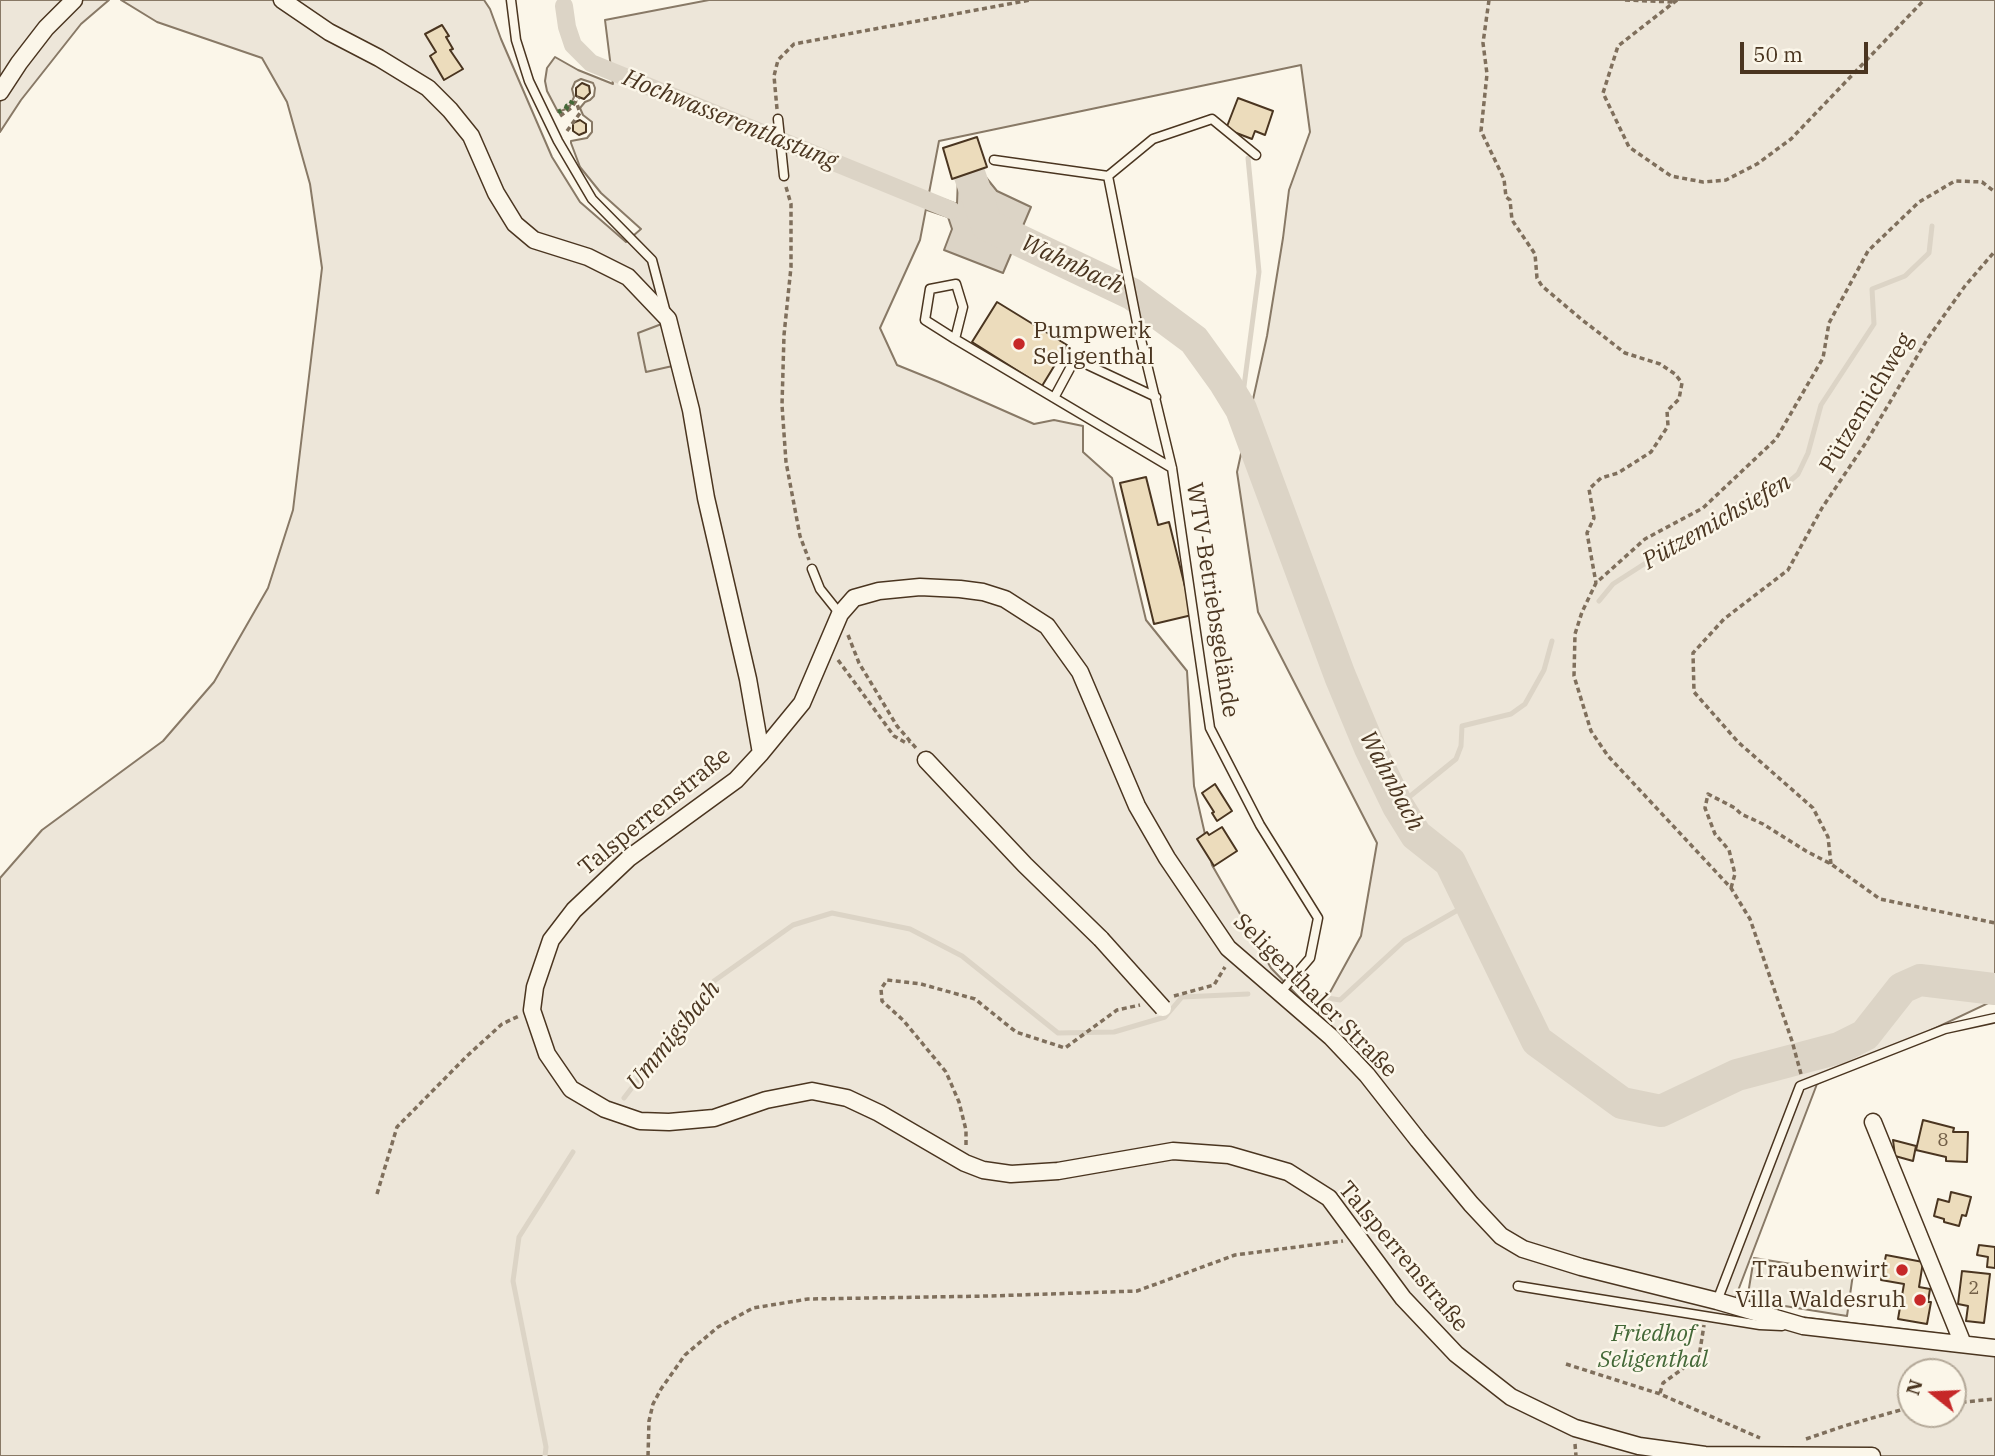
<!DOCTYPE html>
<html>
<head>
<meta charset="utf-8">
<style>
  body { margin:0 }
  #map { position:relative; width:1995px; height:1456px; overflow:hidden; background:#fbf6e9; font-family:"IBM Plex Serif",serif }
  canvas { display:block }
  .north { position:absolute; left:1897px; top:1358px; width:70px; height:70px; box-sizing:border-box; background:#fbf6e9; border:2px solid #b4a999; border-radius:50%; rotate:288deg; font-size:19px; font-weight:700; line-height:28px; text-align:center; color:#4a3520 }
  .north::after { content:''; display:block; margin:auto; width:24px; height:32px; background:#c62828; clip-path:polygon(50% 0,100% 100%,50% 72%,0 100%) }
  .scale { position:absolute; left:1740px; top:42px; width:128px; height:32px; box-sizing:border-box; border:4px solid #4a3520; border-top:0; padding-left:9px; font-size:21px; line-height:24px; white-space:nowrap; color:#4a3520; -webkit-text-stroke:5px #fbf6e9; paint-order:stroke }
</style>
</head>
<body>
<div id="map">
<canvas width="1995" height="1456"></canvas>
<div class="north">N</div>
<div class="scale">50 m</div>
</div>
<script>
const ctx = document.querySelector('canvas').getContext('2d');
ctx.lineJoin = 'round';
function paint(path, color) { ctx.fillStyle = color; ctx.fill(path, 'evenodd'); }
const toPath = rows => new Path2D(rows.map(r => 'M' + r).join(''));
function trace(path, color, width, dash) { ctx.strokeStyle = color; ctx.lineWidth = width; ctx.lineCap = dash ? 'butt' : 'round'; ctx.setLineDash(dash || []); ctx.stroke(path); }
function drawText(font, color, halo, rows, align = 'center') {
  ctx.font = font + ' "IBM Plex Serif",serif'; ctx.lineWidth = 5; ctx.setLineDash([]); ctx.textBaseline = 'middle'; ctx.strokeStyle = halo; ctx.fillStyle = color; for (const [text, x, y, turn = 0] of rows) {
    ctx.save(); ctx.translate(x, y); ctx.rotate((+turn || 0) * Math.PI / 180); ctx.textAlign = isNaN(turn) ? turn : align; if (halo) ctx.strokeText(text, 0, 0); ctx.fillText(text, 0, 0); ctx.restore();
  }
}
const green = toPath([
  [0,0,109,0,81,24,21,100,0,132,0,0],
  [121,0,484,0,490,9,501,39,552,157,580,202,626,242,641,229,601,193,580,167,571,143,571,141,587,138,592,132,592,122,583,115,580,108,585,102,590,100,594,96,595,88,593,83,581,79,575,82,572,89,574,97,570,106,567,106,566,109,558,112,547,91,545,81,547,68,555,57,578,70,613,84,605,20,709,0,1995,0,1995,1000,1817,1084,1731,1309,1995,1340,1995,1456,0,1456,0,878,42,830,163,741,214,682,268,588,293,510,322,268,310,184,287,102,262,58,157,22,121,0],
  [1301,65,1310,132,1289,190,1283,238,1267,336,1237,472,1258,612,1377,843,1361,936,1317,1016,1271,968,1212,865,1194,786,1187,671,1146,620,1112,478,1083,452,1083,426,1054,420,1034,424,939,382,897,365,880,328,920,240,939,141,1301,65],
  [1911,1372,1953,1372,1953,1414,1911,1414,1911,1372]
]);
paint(green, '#ede6d9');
trace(green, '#887966', 2);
const parking = toPath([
  [668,324,677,365,646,372,638,333,659,325,668,324],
  [1754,1258,1853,1274,1847,1316,1747,1300,1754,1258]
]);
paint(parking, '#ede7d9');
trace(parking, '#887966', 2);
const water = toPath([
  [980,170,997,191,1031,207,1003,273,944,250,952,229,948,217,927,210,932,195,957,204,958,177,980,170]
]);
paint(water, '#dcd4c6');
trace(water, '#887966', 2);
trace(toPath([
  [1241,409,1259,272,1248,158],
  [1599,601,1613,584,1750,496,1783,487,1798,474,1808,453,1821,405,1874,324,1872,289,1905,276,1929,253,1932,226],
  [1398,806,1456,759,1461,746,1462,726,1511,714,1525,704,1544,670,1552,641],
  [1321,997,1340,1000,1404,941,1470,903],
  [624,1098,714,981,793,925,832,913,910,929,962,956,1058,1033,1114,1032,1165,1017,1182,997,1248,994],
  [545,1456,546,1447,513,1281,519,1237,573,1152]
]), '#dcd4c6', 5);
trace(toPath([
  [564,6,567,27,573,45,591,63,951,210]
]), '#dcd4c6', 18);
trace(toPath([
  [969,173,987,225,1132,294,1194,340,1225,383,1241,409,1340,676,1370,748,1398,806,1416,835,1450,862,1537,1041,1622,1103,1661,1111,1737,1075,1839,1048,1865,1035,1902,988,1920,980,1995,989]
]), '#dcd4c6', 32);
const building = toPath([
  [442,25,449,36,446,37,453,49,450,50,463,69,444,80,430,56,436,52,425,34,442,25],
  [582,83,589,86,590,93,584,99,576,96,576,88,582,83],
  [1238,98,1273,111,1265,135,1255,131,1252,139,1226,129,1238,98],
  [580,120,586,124,586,132,579,135,573,131,573,123,580,120],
  [977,137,987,167,952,179,943,148,977,137],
  [997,302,1067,345,1042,386,972,342,997,302],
  [1146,477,1158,525,1169,522,1192,615,1154,624,1120,483,1146,477],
  [1215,784,1232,811,1217,821,1212,813,1214,812,1202,793,1215,784],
  [1222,827,1237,851,1214,866,1197,839,1207,832,1209,835,1222,827],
  [1923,1120,1954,1128,1953,1132,1968,1132,1967,1162,1946,1161,1946,1157,1916,1150,1923,1120],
  [1893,1140,1916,1146,1913,1161,1895,1156,1893,1140],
  [1951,1192,1971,1197,1966,1216,1962,1215,1959,1226,1944,1222,1944,1219,1934,1216,1938,1199,1949,1202,1951,1192],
  [1979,1245,1995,1247,1995,1268,1987,1267,1988,1257,1977,1255,1979,1245],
  [1886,1255,1923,1262,1919,1287,1930,1289,1928,1302,1931,1302,1927,1324,1898,1319,1904,1284,1881,1280,1886,1255],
  [1962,1271,1990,1274,1984,1323,1966,1321,1968,1306,1958,1304,1962,1271]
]);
paint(building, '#ecdcbc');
trace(building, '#4a3520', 2);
const service = toPath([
  [511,0,516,40,529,81,558,141,592,199,652,260,666,313],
  [778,119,784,176],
  [994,160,1108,176,1153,139,1212,119,1256,155],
  [1108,176,1137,323,1172,468,1210,728,1260,825,1318,918,1310,958,1280,993],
  [955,339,963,307,956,284,930,289,925,320,955,339,1172,468],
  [1054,398,1075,359,1156,397],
  [812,569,820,589,840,614],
  [1518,1286,1760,1325,1782,1326],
  [1717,1301,1800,1086,1945,1029,1995,1018]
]);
const minor = toPath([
  [282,0,329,32,379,58,428,88,450,110,471,136,496,193,515,224,534,240,588,257,628,277,668,319,691,410,706,498,748,679,761,753],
  [0,92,19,63,46,28,74,0],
  [926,760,1025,865,1101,939],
  [1873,1122,1963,1344],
  [1872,1456,1705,1455,1639,1446,1575,1428,1511,1397,1456,1354,1403,1298,1329,1198,1288,1172,1229,1155,1173,1151,1058,1171,1011,1174,983,1170,965,1163,879,1113,847,1098,812,1091,766,1100,714,1118,669,1122,640,1121,605,1109,571,1089,547,1054,532,1010,535,987,551,940,574,910,629,858,736,780,761,753,802,703,840,614,854,598,879,591,920,587,960,589,983,592,1005,599,1047,626,1080,672,1137,806,1167,858,1228,948,1331,1037,1367,1075,1418,1140,1471,1204,1501,1236,1523,1249,1581,1267,1717,1301,1803,1326,1995,1348]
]);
trace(service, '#4a3520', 11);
trace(minor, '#4a3520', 19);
trace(toPath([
  [1489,0,1483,43,1487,74,1481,131,1504,179,1506,197,1510,200,1512,220,1535,254,1537,278,1542,286,1581,319,1625,353,1660,364,1675,374,1682,383,1679,399,1667,411,1668,426,1651,452,1618,473,1601,478,1589,489,1594,518,1587,533,1596,583],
  [1625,0,1673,2],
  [1677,0,1618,46,1603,93,1629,147,1671,176,1703,182,1726,180,1757,164,1791,139,1924,0],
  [777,109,774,76,778,60,794,44,1030,0],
  [560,116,571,108,579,97],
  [567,131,580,113,576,101],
  [786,187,791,204,791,267,784,335,782,405,786,462,800,536,809,560],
  [848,635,859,663,897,726,916,748],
  [838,660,894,736,906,743,910,741],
  [1831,864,1828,837,1813,808,1738,742,1694,692,1693,653,1724,619,1788,570,1822,508,1865,444,1928,338,1965,286,1995,251],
  [1731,888,1735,874,1729,850,1715,834,1705,808,1708,794,1735,808,1741,814,1763,824,1806,851,1831,864,1880,899,1995,923],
  [1174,996,1214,985,1225,967],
  [1801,1074,1792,1041,1750,919,1731,888,1608,756,1591,731,1574,676,1575,634,1582,612,1596,583,1645,539,1703,508,1776,439,1823,358,1829,323,1868,251,1919,202,1955,181,1982,182,1995,192],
  [966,1145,966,1130,959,1102,946,1072,903,1020,882,1001,881,989,887,980,921,984,975,999,1016,1032,1065,1048,1117,1010,1140,1005],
  [377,1194,397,1127,467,1056,502,1024,519,1016],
  [1566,1364,1660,1394,1760,1438],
  [1660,1393,1663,1383,1699,1357,1704,1325],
  [1953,1403,1995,1399],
  [1806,1439,1844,1426,1911,1407],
  [1575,1444,1576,1456],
  [648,1456,649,1421,653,1404,661,1389,685,1355,718,1327,753,1308,808,1299,990,1296,1137,1291,1235,1255,1343,1241]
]), '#7f6f5c', 3.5, [5, 3.5]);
trace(service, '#fbf6e9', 8);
trace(minor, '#fbf6e9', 16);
const minorBridge = toPath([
  [1101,939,1163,1008]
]);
trace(minorBridge, '#4a3520', 19, []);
trace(minorBridge, '#fbf6e9', 16);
trace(toPath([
  [558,112,566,109,567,106,570,106,574,97]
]), '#436837', 5, [3.5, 5]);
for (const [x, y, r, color] of [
  [1019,344,7,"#c62828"],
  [1902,1270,7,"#c62828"],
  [1920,1300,7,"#c62828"]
]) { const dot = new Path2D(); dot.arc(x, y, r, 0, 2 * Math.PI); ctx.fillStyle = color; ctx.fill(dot); trace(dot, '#fbf6e9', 2.5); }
drawText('19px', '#725f47', null, [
  ["8",1943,1141],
  ["2",1974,1289]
]);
drawText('23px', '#4a3520', '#fbf6e9', [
  ["Pumpwerk",1033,331,"left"],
  ["Seligenthal",1033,357,"left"],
  ["Traubenwirt",1888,1270],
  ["Villa Waldesruh",1906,1300]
], 'right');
drawText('23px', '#4a3520', '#fbf6e9', [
  ["Pützemichweg",1867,403,-59],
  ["WTV-Betriebsgelände",1212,600,81],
  ["Talsperrenstraße",655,812,-39],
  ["Seligenthaler Straße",1315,996,45],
  ["Talsperrenstraße",1403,1257,50]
]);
drawText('italic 23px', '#436837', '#fbf6e9', [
  ["Friedhof",1653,1334],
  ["Seligenthal",1653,1360]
]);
drawText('italic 24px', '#4a3520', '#fbf6e9', [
  ["Hochwasserentlastung",730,120,22],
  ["Wahnbach",1072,265,25],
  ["Pützemichsiefen",1717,522,-30],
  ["Wahnbach",1391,781,62],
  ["Ummigsbach",674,1036,-51]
]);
</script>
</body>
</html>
